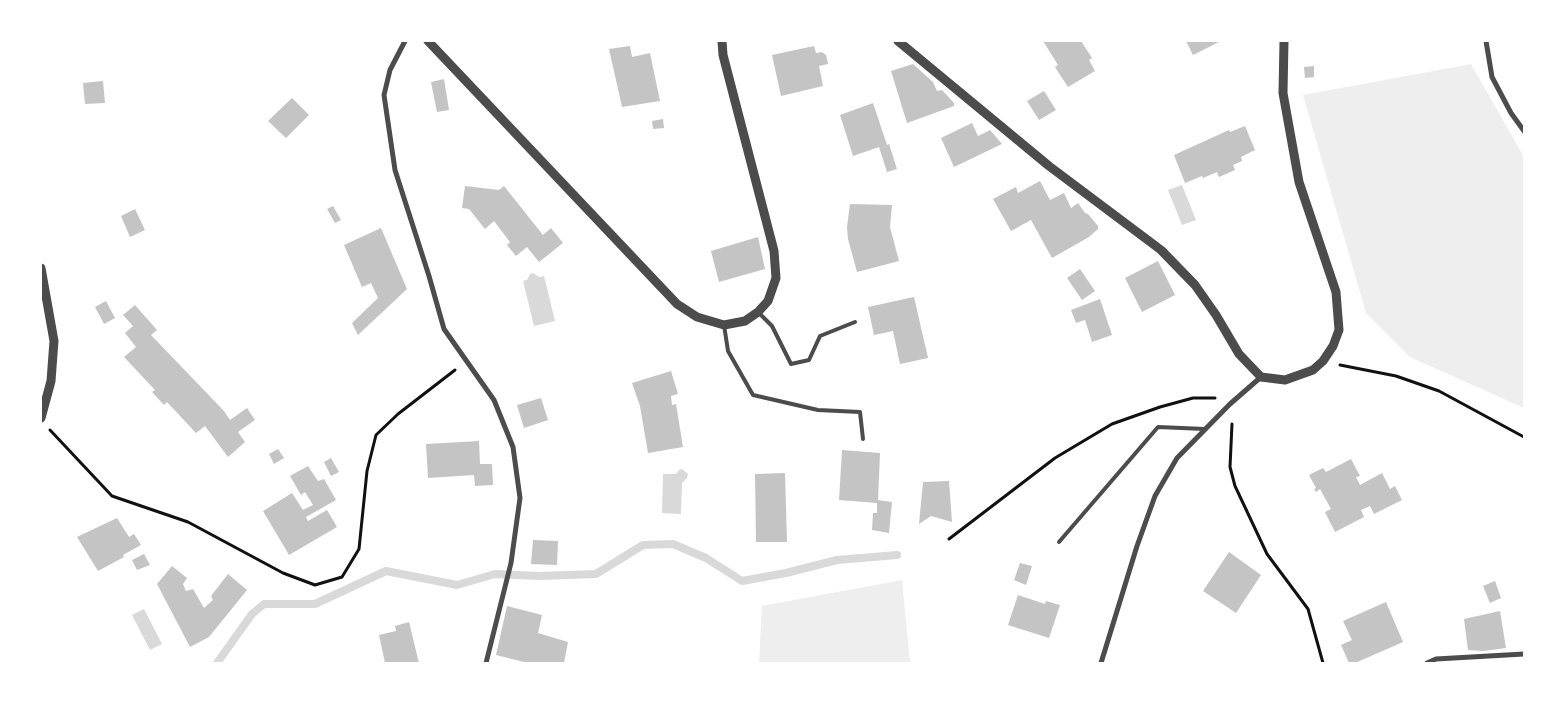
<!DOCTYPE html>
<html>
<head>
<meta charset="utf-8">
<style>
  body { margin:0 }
  #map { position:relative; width:1565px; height:704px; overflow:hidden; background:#fff; font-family:Commissioner,sans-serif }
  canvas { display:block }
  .frame { position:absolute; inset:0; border:42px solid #fff; pointer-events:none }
</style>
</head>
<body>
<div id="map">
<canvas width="1565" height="704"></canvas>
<div class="frame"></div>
</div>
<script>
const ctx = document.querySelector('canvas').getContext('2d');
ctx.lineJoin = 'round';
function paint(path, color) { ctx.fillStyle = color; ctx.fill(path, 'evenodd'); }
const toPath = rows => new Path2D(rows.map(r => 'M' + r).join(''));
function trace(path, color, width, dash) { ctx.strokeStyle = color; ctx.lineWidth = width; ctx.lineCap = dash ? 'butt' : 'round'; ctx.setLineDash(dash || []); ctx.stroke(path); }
paint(toPath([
  [1471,64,1524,157,1524,408,1410,357,1366,313,1303,95],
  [902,580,910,663,759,663,762,606]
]), '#eee');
paint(toPath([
  [1182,185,1196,220,1182,225,1168,190],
  [533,273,539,277,544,276,555,321,534,326,523,281,527,280,530,274],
  [682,469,688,474,687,478,682,483,681,514,662,513,663,474,676,474,679,470],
  [144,609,162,644,150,650,132,615]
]), '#d9d9d9');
trace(toPath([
  [217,663,252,614,264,604,315,604,386,571,457,585,495,574,539,576,596,574,643,545,673,544,706,558,742,581,786,573,837,560,897,555]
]), '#d9d9d9', 8);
paint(toPath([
  [1043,41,1081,41,1092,58,1089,60,1095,71,1068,87,1055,67,1058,65],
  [1186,41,1221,41,1193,55],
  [630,46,632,57,650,53,660,101,622,107,609,49],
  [814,46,816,53,822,52,826,55,828,64,819,66,823,86,781,96,772,55],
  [913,64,933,82,937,91,942,90,954,103,954,106,907,123,891,71],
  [1314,66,1314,77,1305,78,1304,67],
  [444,79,449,110,437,112,431,82],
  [103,81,105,103,85,104,83,83],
  [1044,91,1056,110,1039,120,1027,101],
  [292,98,309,115,286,138,268,121],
  [873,103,887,145,889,144,897,169,887,172,879,147,853,156,840,115],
  [663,119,664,128,653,129,652,121],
  [972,123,978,136,990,130,1002,144,954,167,941,138],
  [1245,126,1255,150,1241,157,1242,161,1233,165,1235,170,1219,177,1217,172,1203,178,1202,176,1185,183,1174,155,1229,130,1230,132],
  [1040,181,1050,200,1064,193,1071,208,1078,203,1085,213,1088,214,1098,226,1098,229,1089,237,1052,258,1031,220,1011,231,993,199,1016,187,1018,193],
  [465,186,499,190,504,186,543,235,551,228,563,243,539,262,527,247,516,256,507,245,510,242,494,221,485,229,469,209,462,208],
  [850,204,892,205,890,227,899,261,857,272,848,239,847,227],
  [333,206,341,220,335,223,327,209],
  [135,209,145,230,130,237,121,216],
  [381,228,407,289,358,335,352,323,378,298,371,283,362,287,344,245],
  [758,237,765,269,719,282,711,251],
  [1158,261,1175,295,1142,312,1125,278],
  [1080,269,1095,291,1082,300,1067,278],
  [914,297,928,358,900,364,893,331,874,335,868,307],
  [1100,299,1112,335,1092,342,1085,320,1076,323,1071,310],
  [106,301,115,318,104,324,95,307],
  [135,305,157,330,151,335,224,411,230,420,247,408,255,420,238,432,245,442,228,457,205,426,196,433,167,402,164,405,152,392,155,390,124,357,136,347,125,333,133,326,123,315],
  [671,371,678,394,671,396,672,405,676,404,683,447,648,453,640,406,632,383],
  [541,398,548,420,524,428,517,405],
  [479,441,480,464,492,464,493,485,475,486,474,475,428,478,426,444],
  [278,449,284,458,274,464,269,454],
  [842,450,880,453,878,500,892,502,889,533,872,530,873,513,877,513,877,503,839,500],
  [331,458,339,472,331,476,324,462],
  [1351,459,1360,476,1356,477,1360,485,1382,473,1390,489,1395,486,1402,500,1374,514,1370,506,1361,510,1364,517,1335,532,1325,512,1331,509,1320,489,1316,492,1314,489,1316,488,1309,475,1323,468,1326,472],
  [308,466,318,481,324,479,336,500,306,517,308,521,327,510,337,527,289,555,263,511,292,493,303,510,313,505,305,492,301,495,290,476],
  [785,473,787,542,756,542,755,474],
  [949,481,952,522,931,516,919,524,923,482],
  [117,518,129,537,134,534,141,545,123,555,124,557,98,571,77,537],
  [533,540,558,541,557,565,531,564],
  [1229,552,1261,575,1236,613,1203,591],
  [144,554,150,565,137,570,132,560],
  [1020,563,1032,566,1026,585,1014,580],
  [172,566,187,578,183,584,186,591,193,589,204,608,213,600,211,596,228,574,247,590,209,637,190,647,157,584],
  [1495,581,1501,598,1490,603,1483,586],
  [1018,595,1045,604,1046,601,1060,605,1049,638,1008,625],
  [1386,602,1403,642,1355,663,1349,663,1341,645,1352,640,1343,621],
  [507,606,542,615,538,633,568,642,564,663,528,663,496,655],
  [1500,611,1506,648,1484,651,1468,650,1464,619],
  [409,622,419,663,385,663,379,635,396,631,395,626]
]), '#c4c4c4');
trace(toPath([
  [1340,365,1396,376,1439,391,1524,437],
  [1232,424,1230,467,1235,486,1267,554,1308,609,1323,663],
  [50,430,112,496,188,522,283,573,315,585,342,577,359,549,367,471,376,435,398,414,455,370],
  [949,539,1055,458,1112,424,1160,407,1193,398,1215,398]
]), '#111', 3);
trace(toPath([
  [758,312,772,326,791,364,809,360,820,336,855,322],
  [724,325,728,351,753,395,818,410,860,412,863,439],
  [1059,542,1158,427,1205,429]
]), '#4c4c4c', 4);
trace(toPath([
  [405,41,390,70,384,95,395,170,429,276,444,329,494,400,513,447,520,498,511,563,486,663],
  [1486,41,1492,77,1511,113,1524,131],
  [1101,663,1137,546,1155,496,1177,458,1230,404,1261,377],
  [1427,663,1436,659,1524,654]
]), '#4c4c4c', 5);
trace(toPath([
  [428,41,677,304,697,317,724,325,745,321,758,312,768,301,776,278,774,251,723,55,722,41],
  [898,41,1049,166,1161,250,1195,285,1216,315,1239,354,1261,377,1285,380,1313,370,1323,361,1333,346,1339,330,1336,292,1299,182,1283,93,1284,41],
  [41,268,54,341,51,381,41,418]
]), '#4c4c4c', 9);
</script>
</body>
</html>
